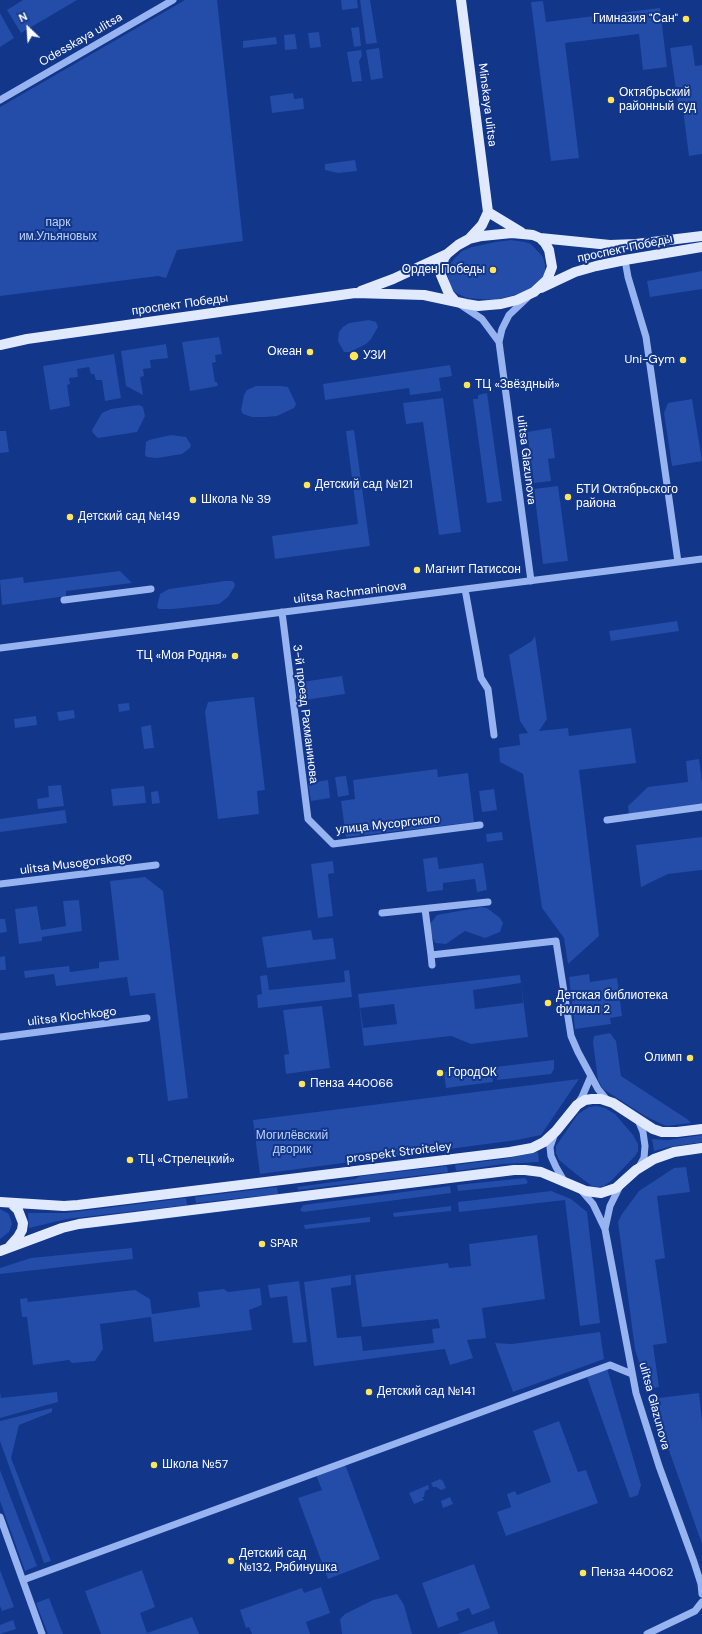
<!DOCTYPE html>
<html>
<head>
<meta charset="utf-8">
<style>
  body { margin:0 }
  #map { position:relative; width:702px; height:1634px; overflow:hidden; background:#11368a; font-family:"DM Sans",sans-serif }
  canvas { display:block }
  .north { position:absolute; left:8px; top:8px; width:40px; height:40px; -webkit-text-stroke:3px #11368a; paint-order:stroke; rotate:335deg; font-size:11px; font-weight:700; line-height:16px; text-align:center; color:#fff }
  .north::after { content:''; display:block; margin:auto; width:14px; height:18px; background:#fff; clip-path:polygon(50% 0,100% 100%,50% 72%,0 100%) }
</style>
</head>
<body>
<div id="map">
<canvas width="702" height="1634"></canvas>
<div class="north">N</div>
</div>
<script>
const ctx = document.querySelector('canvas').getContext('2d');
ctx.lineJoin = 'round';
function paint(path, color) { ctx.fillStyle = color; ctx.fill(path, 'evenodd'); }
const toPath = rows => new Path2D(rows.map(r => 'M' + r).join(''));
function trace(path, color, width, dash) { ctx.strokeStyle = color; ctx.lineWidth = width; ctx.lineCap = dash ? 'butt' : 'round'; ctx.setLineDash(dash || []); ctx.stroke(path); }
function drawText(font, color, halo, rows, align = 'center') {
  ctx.font = font + ' "DM Sans",sans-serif'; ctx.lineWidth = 4; ctx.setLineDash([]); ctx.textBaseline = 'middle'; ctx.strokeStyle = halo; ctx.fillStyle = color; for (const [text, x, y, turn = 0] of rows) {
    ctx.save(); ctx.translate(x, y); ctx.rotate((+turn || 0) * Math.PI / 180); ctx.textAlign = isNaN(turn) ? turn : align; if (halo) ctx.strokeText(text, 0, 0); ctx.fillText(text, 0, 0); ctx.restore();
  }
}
paint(toPath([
  [23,0,77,0,21,33,7,10],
  [185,0,217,0,243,241,177,250,166,278,158,276,0,296,0,107],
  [341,0,357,0,358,8,342,10],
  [360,0,370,0,377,43,366,44],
  [543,1,546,22,660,8,667,67,643,70,639,34,565,43,579,158,551,161,531,2],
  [0,13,14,38,0,47],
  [359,27,361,46,354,47,351,28],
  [319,32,321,47,310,48,308,33],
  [295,34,297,49,285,50,284,35],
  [276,37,277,44,243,48,243,41],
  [692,45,695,66,702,65,702,154,689,156,683,110,679,111,670,48],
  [379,48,383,78,371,80,366,50],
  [361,50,362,56,359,61,362,81,352,82,347,52],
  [293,93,294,99,303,98,304,109,272,113,270,96],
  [355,160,357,171,338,173,325,170,325,164],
  [511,240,525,242,531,244,543,257,545,265,545,275,533,288,518,294,495,300,467,298,454,292,451,288,447,273,448,267,455,258,462,251,472,247,496,242],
  [702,271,702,289,650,297,647,281],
  [369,320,376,322,378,327,371,339,366,344,350,352,344,352,338,341,339,332,343,327,349,323],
  [219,337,222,354,215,355,216,362,212,363,215,382,217,382,218,386,190,391,182,342],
  [166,344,168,358,150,360,151,368,143,369,144,376,140,377,143,395,126,386,121,351],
  [114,354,121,398,105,401,102,380,96,380,94,374,91,374,89,367,77,369,78,377,69,378,70,384,67,385,70,406,50,410,43,366],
  [450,365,452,376,439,378,441,391,410,395,409,388,325,400,323,384],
  [256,386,281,386,288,387,296,404,294,408,277,416,265,417,252,417,243,414,241,410,244,395,247,390],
  [487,393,502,501,487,503,473,399,478,399,478,395],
  [443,398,461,532,439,535,423,422,406,424,403,403],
  [692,399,702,461,672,466,664,413,668,403],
  [139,405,143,407,145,416,137,432,98,438,93,433,92,430,102,413,111,409],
  [551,428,555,458,548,459,551,481,534,483,527,432],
  [354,430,370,546,275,559,272,536,358,524,346,431],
  [0,431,6,431,9,452,0,453],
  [171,435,186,437,191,445,190,448,182,454,157,458,147,457,145,455,146,442,149,440],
  [558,486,568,561,543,564,534,489],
  [120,571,132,583,66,591,66,596,2,605,0,580,23,577,24,583],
  [225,581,232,581,234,582,235,586,228,597,219,604,173,609,159,609,157,607,160,594,169,589],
  [677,621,679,631,611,641,609,631],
  [535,636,547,719,539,731,568,728,569,736,631,728,636,763,579,770,599,936,568,964,564,938,542,908,523,774,500,762,499,748,520,745,519,734,528,733,520,721,509,655,532,641],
  [342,676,345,694,298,701,295,683],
  [254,697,265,790,257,791,259,814,218,819,205,712,208,702],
  [129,703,130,710,119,712,118,704],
  [74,710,75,718,59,721,57,712],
  [36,716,37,725,15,728,14,719],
  [151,725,154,748,144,749,141,727],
  [699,759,702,783,702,804,629,814,628,806,648,787,688,782,686,761],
  [437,769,438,777,468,773,474,822,346,837,341,801,355,799,353,780],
  [346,776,349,795,338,797,335,777],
  [328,780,330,798,311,801,308,783],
  [61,785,64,806,38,809,37,799,49,797,48,786],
  [144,786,146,803,113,806,111,789],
  [494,789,497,810,482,812,479,791],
  [158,791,160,803,152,804,151,792],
  [65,810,67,823,0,832,0,819],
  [502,832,503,840,487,842,486,834],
  [702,837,702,870,668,874,641,887,636,845],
  [437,857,439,869,483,863,487,890,477,892,475,879,443,883,443,890,427,892,423,859],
  [333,861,334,873,328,874,333,916,318,918,311,864],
  [145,877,163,891,188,1098,168,1101,155,993,130,996,127,977,56,986,54,974,25,978,24,971,69,966,70,972,99,968,99,962,119,960,110,881],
  [79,900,82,931,42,937,42,941,19,944,15,909,37,906,41,930,66,926,63,901],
  [481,907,487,908,500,918,503,923,500,932,485,938,465,931,446,944,435,943,431,933,430,924,437,915],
  [0,919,5,919,7,932,0,933],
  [311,930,313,940,333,938,336,959,267,968,262,937],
  [5,956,6,970,0,970,0,957],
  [349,970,352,997,258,1008,257,995,262,994,260,976,267,975,269,990,345,982,344,971],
  [589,974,590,982,617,978,622,1016,610,1018,611,1024,575,1029,569,977],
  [520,975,528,1037,471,1044,451,1036,364,1046,358,994],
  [521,983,523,1003,475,1009,473,990],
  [394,1004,397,1024,363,1028,360,1008],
  [322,1006,330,1068,286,1074,284,1055,289,1054,283,1010],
  [610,1033,616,1041,621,1076,687,1119,691,1123,666,1126,645,1116,603,1089,598,1080,593,1042,594,1036],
  [554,1060,554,1069,551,1074,497,1080,495,1067],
  [491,1067,493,1082,446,1088,444,1072],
  [579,1079,541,1135,517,1140,260,1174,253,1120],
  [597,1106,605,1108,615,1114,633,1135,638,1144,638,1151,635,1156,611,1181,604,1186,598,1187,592,1186,576,1174,559,1160,556,1153,556,1146,578,1114,589,1107],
  [702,1135,702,1142,669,1147,654,1151,652,1139,668,1140],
  [538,1152,539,1162,503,1164,456,1171,455,1165,503,1159],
  [447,1166,448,1172,298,1190,297,1187,355,1179,361,1176],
  [686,1167,690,1192,657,1196,665,1258,655,1260,667,1343,653,1345,659,1387,647,1389,635,1349,618,1222,622,1214,639,1191,674,1168],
  [525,1178,528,1182,526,1184,458,1191,457,1185],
  [450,1186,451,1193,303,1212,300,1210,303,1205],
  [277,1187,278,1194,196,1203,195,1197],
  [551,1191,571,1199,587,1212,600,1323,580,1326,565,1200,459,1212,458,1202],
  [186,1198,187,1205,67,1219,29,1228,28,1213,66,1213],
  [451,1206,451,1211,394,1217,393,1213],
  [0,1209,9,1214,12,1224,9,1232,0,1239],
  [370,1217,370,1222,305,1229,304,1225],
  [537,1235,545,1299,482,1308,486,1338,467,1340,473,1358,450,1365,445,1349,314,1366,304,1282,351,1275,351,1285,331,1288,337,1338,361,1336,363,1351,434,1343,432,1329,440,1328,438,1319,362,1327,355,1275,448,1263,449,1268,471,1266,469,1244],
  [132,1248,133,1259,0,1274,0,1268,31,1258],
  [299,1281,307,1342,293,1343,287,1296,270,1298,268,1285],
  [260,1288,262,1305,249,1310,252,1330,154,1342,151,1317,100,1324,103,1349,95,1361,72,1363,69,1360,33,1365,27,1317,22,1317,20,1299,27,1298,28,1302,135,1290,150,1299,152,1314,200,1307,198,1292,224,1289,228,1292],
  [600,1332,604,1359,513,1392,495,1343,512,1344],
  [607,1368,641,1485,638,1495,630,1498,587,1377],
  [0,1392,1,1398,57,1392,58,1402,0,1418],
  [699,1393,702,1422,702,1544,651,1399],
  [52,1408,52,1412,19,1425,11,1458,51,1561,44,1563,0,1441,0,1421],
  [559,1421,578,1472,586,1470,598,1503,506,1536,497,1512,511,1507,507,1494,515,1491,517,1495,551,1482,533,1431],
  [345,1464,380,1559,328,1579,298,1498,322,1490,316,1475],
  [0,1470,37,1566,25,1571,0,1501],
  [440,1479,443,1481,446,1488,441,1490,436,1487,433,1487,431,1483],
  [428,1485,429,1489,425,1491,424,1497,422,1497,424,1500,414,1504,409,1493],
  [450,1497,453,1504,443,1508,441,1501],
  [474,1564,490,1608,472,1615,469,1608,456,1613,459,1620,438,1628,422,1583],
  [0,1570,14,1607,2,1611,0,1606],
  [142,1570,155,1607,140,1613,147,1633,192,1617,199,1634,101,1634,85,1591],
  [321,1587,330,1613,306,1622,310,1634,252,1634,249,1627,246,1628,240,1610,302,1588,304,1593],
  [397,1594,404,1605,412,1634,342,1634,340,1619,345,1614,373,1600],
  [49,1598,63,1634,48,1634,36,1603],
  [13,1620,16,1629,0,1634,0,1625],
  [494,1621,498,1634,457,1634]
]), '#234da9');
trace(toPath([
  [0,100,173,0],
  [625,260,628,277,646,337,678,562],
  [527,298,509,315,502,329,499,342,531,581],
  [461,305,482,319,499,342],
  [465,589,481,678,488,689,494,735],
  [64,600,151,589],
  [282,612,308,819,333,844,480,825],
  [0,648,702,559],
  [607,820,702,807],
  [0,884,156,865],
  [425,909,431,955],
  [382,913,488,902],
  [432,965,431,955,556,941,571,1036,578,1052,598,1089,607,1100],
  [0,1037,147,1018],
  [578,1103,582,1097,591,1076],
  [638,1120,643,1132,645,1146,644,1158,639,1167],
  [555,1133,550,1147,551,1156,556,1167,564,1181],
  [580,1189,593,1204,605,1229,636,1393,659,1466,694,1562,701,1584,702,1594],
  [605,1229,610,1206,620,1186],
  [0,1517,42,1634],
  [23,1580,610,1365,632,1374],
  [647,1634,695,1611,702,1602]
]), '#97b4f1', 7);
trace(toPath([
  [461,0,488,212,482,225,469,239],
  [488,212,521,232],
  [540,238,610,245,636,244,702,236],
  [541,288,575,272,596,266,625,260,702,247],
  [361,291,393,279,447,254],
  [0,345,27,339,355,293,424,295,466,304,478,306,501,304,517,300,534,292,547,280,552,267,549,250,545,243,540,238,533,235,512,233,482,236,469,239,458,245,447,254,444,258,441,275,449,294,455,301],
  [0,1202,64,1206,78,1205,510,1152,532,1148,544,1142,556,1131,577,1105,585,1100,592,1099,601,1099,613,1103,653,1129,662,1132,677,1132,702,1129],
  [10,1246,18,1237,22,1230,23,1223,18,1210,11,1203],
  [0,1251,62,1228,79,1224,514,1170,525,1170,541,1172,586,1191,601,1193,616,1188,636,1170,654,1159,674,1152,702,1148]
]), '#e1e9ff', 10);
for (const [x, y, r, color] of [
  [686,19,4,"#ffe557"],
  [611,100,4,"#ffe557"],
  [493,270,4,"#ffe557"],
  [310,352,4,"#ffe557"],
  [354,356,5,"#ffe557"],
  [683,360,4,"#ffe557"],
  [467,385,4,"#ffe557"],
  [307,485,4,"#ffe557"],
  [568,497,4,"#ffe557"],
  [193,500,4,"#ffe557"],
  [70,517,4,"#ffe557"],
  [417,570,4,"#ffe557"],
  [235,656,4,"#ffe557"],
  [548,1003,4,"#ffe557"],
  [690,1058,4,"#ffe557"],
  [440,1073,4,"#ffe557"],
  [302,1084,4,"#ffe557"],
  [130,1160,4,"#ffe557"],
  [262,1244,4,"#ffe557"],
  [369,1392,4,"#ffe557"],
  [154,1465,4,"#ffe557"],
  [231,1561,4,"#ffe557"],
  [583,1573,4,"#ffe557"]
]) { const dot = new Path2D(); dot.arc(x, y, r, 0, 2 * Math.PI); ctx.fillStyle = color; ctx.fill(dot); trace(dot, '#11368a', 1.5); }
drawText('12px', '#fff', '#11368a', [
  ["Гимназия \"Сан\"",678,19,"right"],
  ["Октябрьский",619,93],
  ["районный суд",619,107],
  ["Орден Победы",485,270,"right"],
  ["Океан",302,352,"right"],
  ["УЗИ",363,356],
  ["Uni-Gym",675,360,"right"],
  ["ТЦ «Звёздный»",475,385],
  ["Детский сад №121",315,485],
  ["БТИ Октябрьского",576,490],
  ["района",576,504],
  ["Школа № 39",201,500],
  ["Детский сад №149",78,517],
  ["Магнит Патиссон",425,570],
  ["ТЦ «Моя Родня»",227,656,"right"],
  ["Детская библиотека",556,996],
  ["филиал 2",556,1010],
  ["Олимп",682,1058,"right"],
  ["ГородОК",448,1073],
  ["Пенза 440066",310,1084],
  ["ТЦ «Стрелецкий»",138,1160],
  ["SPAR",270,1244],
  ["Детский сад №141",377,1392],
  ["Школа №57",162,1465],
  ["Детский сад",239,1554],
  ["№132, Рябинушка",239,1568],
  ["Пенза 440062",591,1573]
], 'left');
drawText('12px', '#fff', '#11368a', [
  ["Odesskaya ulitsa",81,40,-30],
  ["Minskaya ulitsa",487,105,83],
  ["проспект Победы",625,249,-12],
  ["проспект Победы",180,305,-8],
  ["ulitsa Glazunova",526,460,83],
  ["ulitsa Rachmaninova",350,593,-7],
  ["3-й проезд Рахманинова",305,714,83],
  ["улица Мусоргского",388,825,-6],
  ["ulitsa Musogorskogo",76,864,-7],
  ["ulitsa Klochkogo",72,1017,-7],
  ["prospekt Stroiteley",399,1153,-7],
  ["ulitsa Glazunova",654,1406,75]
]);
drawText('12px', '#bed2fc', '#11368a', [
  ["парк",58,223],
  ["им.Ульяновых",58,237],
  ["Могилёвский",292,1136],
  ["дворик",292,1150]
]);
</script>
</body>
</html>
